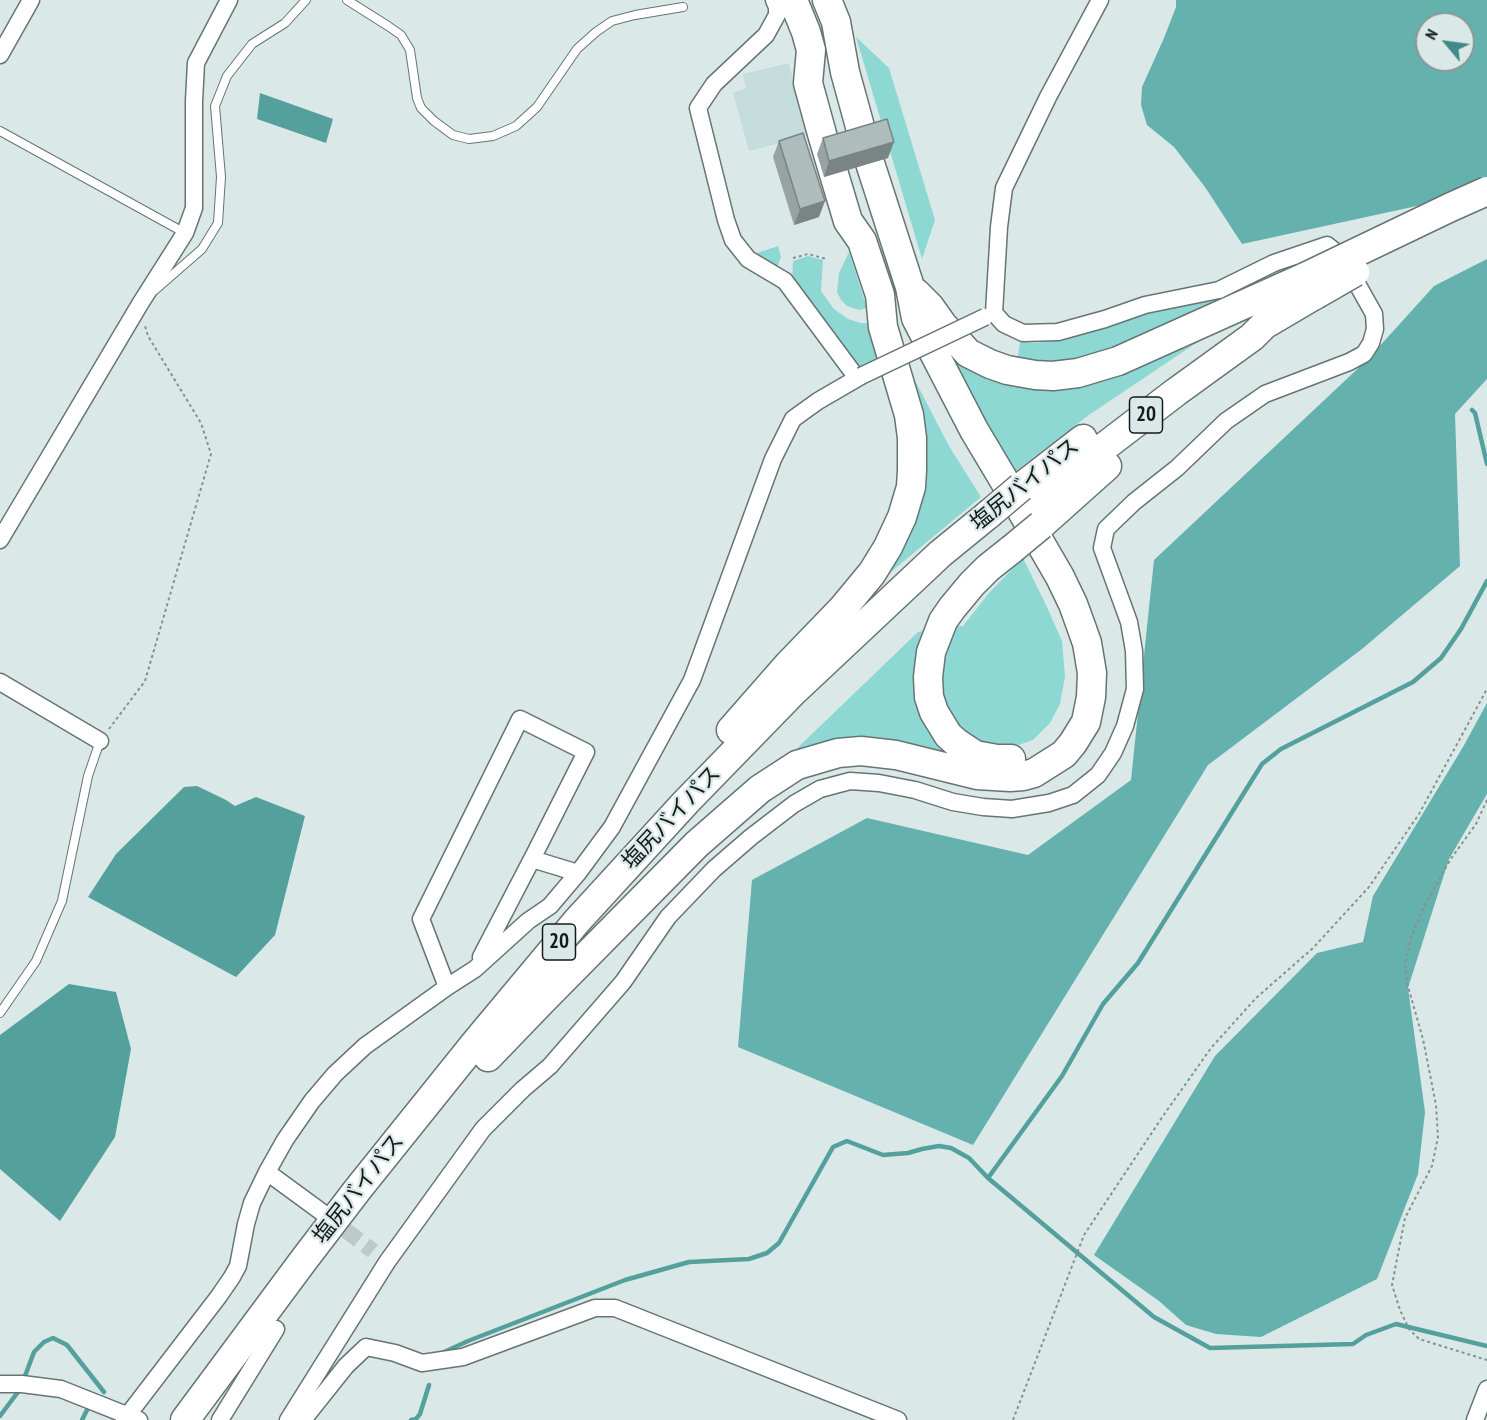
<!DOCTYPE html>
<html>
<head>
<meta charset="utf-8">
<style>
  body { margin:0 }
  #map { position:relative; width:1487px; height:1420px; overflow:hidden; background:#dae9e8; font-family:"PT Sans Narrow",sans-serif }
  canvas { display:block }
  .north { position:absolute; left:1415px; top:12px; width:60px; height:60px; box-sizing:border-box; background:#dae9e8; border:2px solid #8b9696; border-radius:50%; rotate:299deg; font-size:16px; font-weight:700; line-height:24px; text-align:center; color:#141a1a }
  .north::after { content:''; display:block; margin:auto; width:21px; height:27px; background:#428a87; clip-path:polygon(50% 0,100% 100%,50% 72%,0 100%) }
</style>
</head>
<body>
<div id="map">
<canvas width="1487" height="1420"></canvas>
<div class="north">N</div>
</div>
<script>
const ctx = document.querySelector('canvas').getContext('2d');
ctx.lineJoin = 'round';
function paint(path, color) { ctx.fillStyle = color; ctx.fill(path, 'evenodd'); }
const toPath = rows => new Path2D(rows.map(r => 'M' + r).join(''));
function trace(path, color, width, dash) { ctx.strokeStyle = color; ctx.lineWidth = width; ctx.lineCap = dash ? 'butt' : 'round'; ctx.setLineDash(dash || []); ctx.stroke(path); }
function drawText(font, color, halo, rows, align = 'center') {
  ctx.font = font + ' "PT Sans Narrow","Noto Sans JP",sans-serif'; ctx.lineWidth = 4.5; ctx.setLineDash([]); ctx.textBaseline = 'middle'; ctx.strokeStyle = halo; ctx.fillStyle = color; for (const [text, x, y, turn = 0] of rows) {
    ctx.save(); ctx.translate(x, y); ctx.rotate((+turn || 0) * Math.PI / 180); ctx.textAlign = isNaN(turn) ? turn : align; if (halo) ctx.strokeText(text, 0, 0); ctx.fillText(text, 0, 0); ctx.restore();
  }
}
paint(toPath([
  [789,63,793,80,801,78,817,134,749,151,733,93,746,88,743,74]
]), '#c4dddc');
paint(toPath([
  [856,37,889,68,935,220,922,259],
  [778,246,781,257,778,265,773,268,751,255],
  [849,252,867,308,859,310,847,306,841,300,837,292,839,273],
  [808,256,823,260,821,291,834,309,848,319,861,323,873,323,883,357,858,369,792,282,793,261],
  [1230,290,1230,299,1081,363,1017,364,1020,342,1036,343,1069,338,1147,310],
  [1214,331,1089,415,1009,476,941,349,973,370,994,381,1028,388],
  [907,365,949,446,981,497,886,576,903,536],
  [1023,558,1046,605,1062,641,1065,676,1060,704,1050,723,1033,740,1013,747,980,743,953,724,936,677,955,627,963,626,989,593],
  [923,631,926,636,917,665,972,761,788,757,918,632]
]), '#8ed8d4');
paint(toPath([
  [1176,0,1487,0,1487,178,1472,194,1242,244,1205,187,1174,147,1147,125,1141,105,1142,87,1164,38,1176,7],
  [1427,24,1463,24,1463,60,1427,60],
  [1487,259,1487,379,1455,414,1460,566,1362,649,1208,765,973,1145,738,1047,752,880,867,818,1028,855,1131,780,1154,560,1368,359,1434,286],
  [1487,703,1487,794,1449,859,1408,988,1425,1112,1418,1174,1377,1279,1261,1337,1216,1334,1186,1325,1159,1301,1094,1255,1215,1056,1317,953,1363,942,1373,896,1463,747]
]), '#64b1ae');
paint(toPath([
  [260,93,333,119,326,143,257,119],
  [197,786,226,800,235,806,256,797,305,816,275,935,236,977,88,897,116,854,184,787],
  [69,984,116,992,131,1049,115,1137,60,1221,0,1169,0,1035]
]), '#54a09d');
trace(toPath([
  [1472,410,1475,413,1487,464],
  [988,1178,1062,1076,1103,1004,1138,963,1262,764,1281,749,1413,682,1441,658,1461,629,1487,581],
  [442,1353,468,1341,625,1280,689,1262,749,1259,767,1253,779,1243,833,1147,847,1141,883,1155,908,1153,922,1149,939,1146,951,1148,969,1158,988,1178,1154,1317,1210,1348,1353,1344,1366,1335,1396,1324,1487,1346],
  [25,1376,34,1352,44,1342,53,1338,67,1345,104,1392],
  [0,1416,18,1392],
  [82,1420,87,1410],
  [411,1420,416,1419,420,1414,429,1385]
]), '#54a09d', 4.5);
trace(toPath([
  [327,1216,373,1251]
]), '#bccac9', 16, [16, 8]);
const lane = toPath([
  [347,0,388,26,401,35,410,50,417,98,421,108,434,121,453,135,469,139,493,136,516,126,537,107,577,49,596,32,612,21,635,15,683,7],
  [0,131,185,233],
  [155,290,202,249,218,223,221,177,215,106,227,76,252,44,285,23,306,0],
  [0,1013,36,961,62,901,88,776,100,741]
]);
const street = toPath([
  [774,0,777,7,777,15,766,35,714,84,698,108,726,220,733,240,748,259,785,281,857,378],
  [0,55,31,0],
  [0,540,140,304,185,233,194,208,194,101,196,63,229,0],
  [0,682,100,741],
  [481,957,532,859,578,873],
  [447,987,421,919,520,719,586,752,532,859],
  [267,1172,327,1216],
  [0,1384,22,1384,61,1389,139,1420],
  [124,1420,219,1296,232,1277,238,1266,246,1224,252,1203,267,1172,285,1140,312,1101,335,1074,365,1046,447,987,475,969,528,921,550,906,578,873,612,827,692,680,773,459,793,419,818,401,861,376],
  [220,1420,276,1329],
  [288,1420,387,1262,483,1129,523,1089,550,1066,623,982,668,917,714,869,751,837,794,804,820,789,850,781,879,783,915,790,953,802,983,807,1012,809,1049,803,1073,795,1098,775,1113,753,1125,726,1135,689,1134,651,1129,622,1102,548,1106,529,1134,502,1177,468,1226,421,1265,394,1349,362,1364,354,1371,343,1375,329,1374,314,1342,257,1327,245,1274,263,1219,290,1145,305,1105,319,1058,332,1023,333,1004,324,994,313,999,227,1004,188,1048,97,1100,0],
  [303,1420,346,1366,366,1347,395,1353,422,1363,463,1357,595,1308,615,1308,898,1420],
  [1475,1420,1487,1389]
]);
const highway = toPath([
  [916,293,930,307,942,324,968,353,990,364,1007,370,1035,375,1053,376,1078,373,1118,361,1305,277],
  [1021,487,1083,439],
  [1028,505,1176,392,1252,337,1264,325,1315,295],
  [1041,525,1107,466],
  [731,730,788,665,843,608,872,573,888,547,902,517,911,487,912,470,912,438,909,415,883,327,880,295,862,241,848,221,822,134,808,83,811,50,806,32,793,0],
  [1011,759,997,759,975,755,957,743,948,735,934,712,929,697,928,677,931,652,943,621,952,608,972,584,988,568,1012,549],
  [488,1057,540,1003,697,844,760,789,797,765,838,753,861,751,896,755,977,775,1010,777,1023,776,1034,773,1064,754,1073,743,1086,722,1091,697,1092,673,1087,643,1081,626,1073,604,1060,577,1005,482,974,430,916,318,910,287,870,163,845,72,836,22,827,0],
  [185,1420,303,1261,358,1189,476,1042,577,921,686,802,793,692,940,554,989,514]
]);
trace(lane, '#667473', 10);
trace(street, '#667473', 19);
trace(highway, '#667473', 31);
trace(toPath([
  [793,258,808,254,827,259],
  [109,729,145,681,211,454,201,423,148,336,145,326],
  [1487,800,1476,824,1450,860,1424,907,1411,937,1405,964,1407,983,1423,1039,1436,1105,1438,1137,1432,1166,1405,1218,1392,1285,1400,1310,1409,1329,1419,1339,1487,1360],
  [1013,1420,1084,1235,1163,1116,1211,1048,1256,998,1313,948,1369,887,1419,814,1487,689]
]), '#869191', 2, [3, 3]);
trace(lane, '#fff', 8);
trace(street, '#fff', 16);
trace(highway, '#fff', 28);
const streetBridge = toPath([
  [861,376,985,317]
]);
const highwayBridge = toPath([
  [1305,277,1451,207,1487,191],
  [1315,295,1355,272],
  [989,514,1021,487],
  [1012,549,1041,525]
]);
trace(streetBridge, '#667473', 19, []);
trace(highwayBridge, '#667473', 31, []);
trace(streetBridge, '#fff', 16);
trace(highwayBridge, '#fff', 28);
paint(toPath([
  [823,138,888,158,824,177,817,154],
  [779,141,819,217,794,225,773,157]
]), '#96a3a2');
paint(toPath([
  [894,142,888,158,824,177,829,161],
  [825,201,819,217,794,225,800,209]
]), '#7a8484');
const building = toPath([
  [887,119,894,142,829,161,823,138,887,119],
  [803,133,825,201,800,209,779,141,803,133]
]);
paint(building, '#aebdbc');
trace(building, '#7a8484', 1.5);
for (const [x, y, w] of [
  [1146,415,33],
  [559,942,33]
]) { const box = new Path2D(); box.roundRect(x - w / 2, y - 18, w, 36, 4.5); ctx.fillStyle = '#dae9e8'; ctx.fill(box); trace(box, '#141a1a', 1.5); }
drawText('bold 21px', '#141a1a', null, [
  ["20",1146,415],
  ["20",559,942]
]);
drawText('22px', '#141a1a', '#dae9e8', [
  ["塩尻バイパス",1025,485,-39],
  ["塩尻バイパス",672,818,-47],
  ["塩尻バイパス",359,1189,-52]
]);
</script>
</body>
</html>
